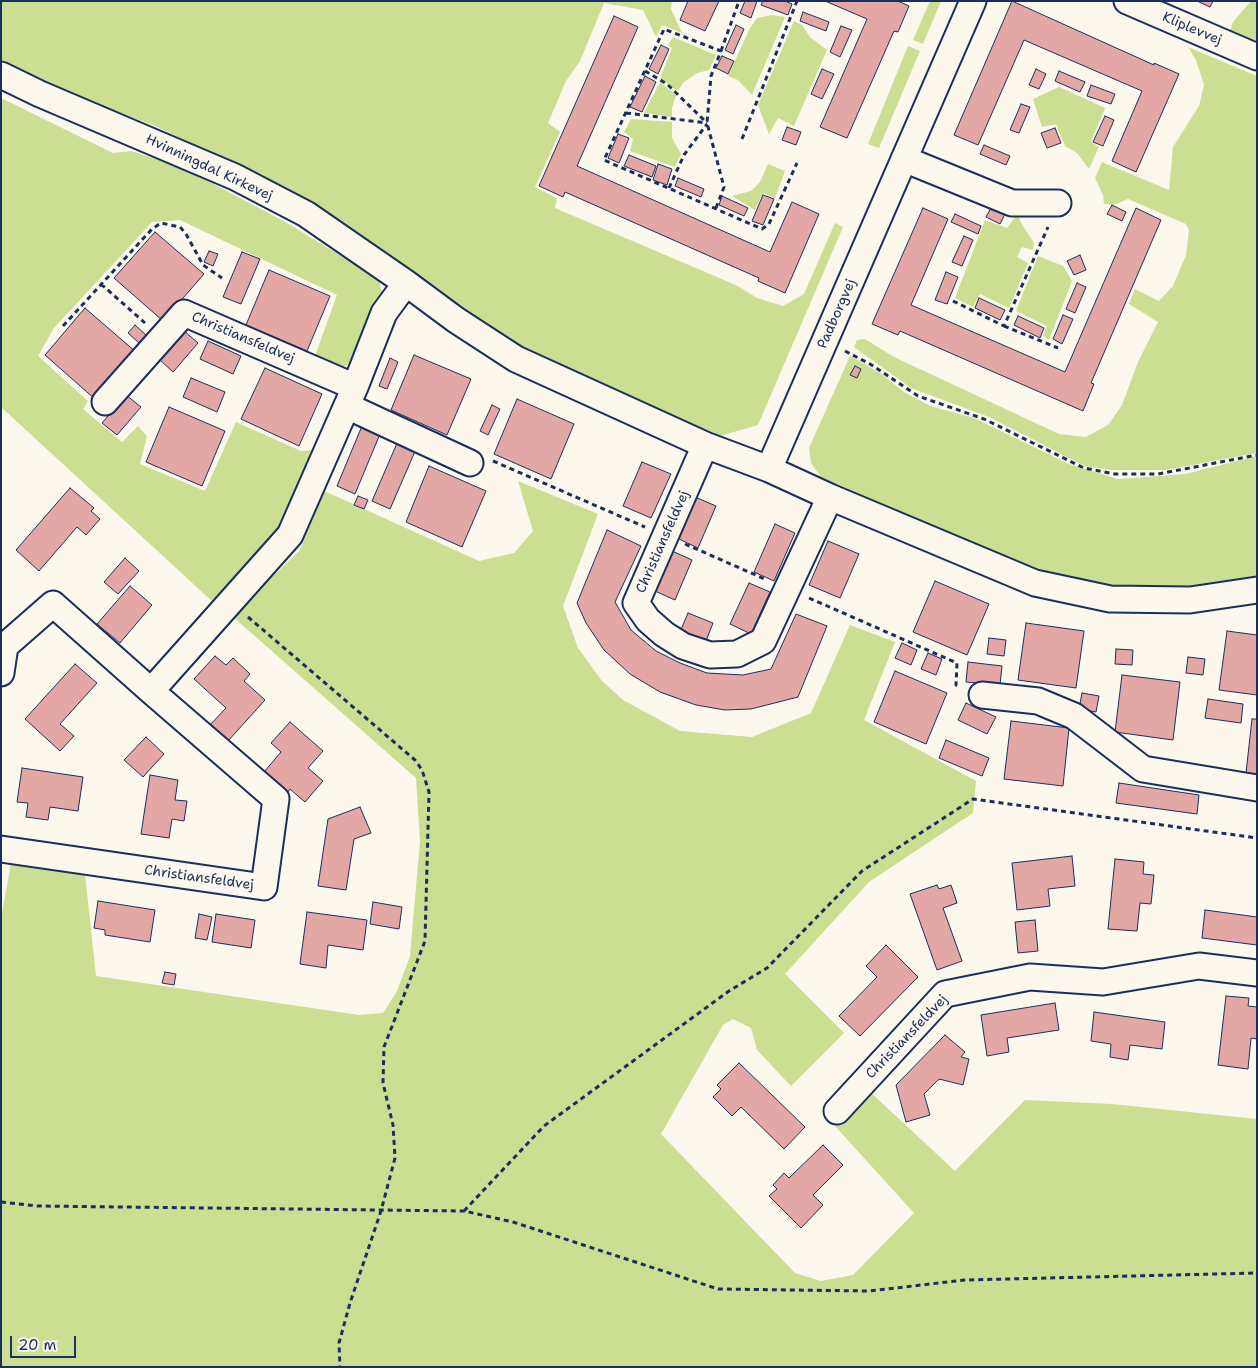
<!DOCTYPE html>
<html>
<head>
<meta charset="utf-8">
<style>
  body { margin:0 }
  #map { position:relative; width:1258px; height:1368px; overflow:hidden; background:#fbf7ec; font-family:"Shantell Sans",sans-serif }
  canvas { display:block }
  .frame { position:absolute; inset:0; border:2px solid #1b2f5e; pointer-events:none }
  .scale { position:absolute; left:10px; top:1336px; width:66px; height:22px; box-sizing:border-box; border:2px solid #1b2f5e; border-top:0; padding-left:6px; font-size:15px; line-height:18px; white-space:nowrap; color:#1b2f5e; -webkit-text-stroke:4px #fbf7ec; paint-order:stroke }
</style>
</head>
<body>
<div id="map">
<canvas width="1258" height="1368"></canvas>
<div class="frame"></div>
<div class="scale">20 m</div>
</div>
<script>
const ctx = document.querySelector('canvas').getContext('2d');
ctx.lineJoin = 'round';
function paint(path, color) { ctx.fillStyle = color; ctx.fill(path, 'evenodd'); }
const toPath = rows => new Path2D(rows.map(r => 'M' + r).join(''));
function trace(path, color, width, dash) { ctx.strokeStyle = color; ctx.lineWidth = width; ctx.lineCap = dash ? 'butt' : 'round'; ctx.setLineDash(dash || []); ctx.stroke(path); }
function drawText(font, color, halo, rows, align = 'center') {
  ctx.font = font + ' "Shantell Sans",sans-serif'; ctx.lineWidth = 4; ctx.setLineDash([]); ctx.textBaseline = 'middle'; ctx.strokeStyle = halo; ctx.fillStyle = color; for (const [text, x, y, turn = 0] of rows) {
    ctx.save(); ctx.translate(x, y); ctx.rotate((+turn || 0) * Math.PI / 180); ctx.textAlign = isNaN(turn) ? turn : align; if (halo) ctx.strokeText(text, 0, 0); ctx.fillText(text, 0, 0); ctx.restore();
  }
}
paint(toPath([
  [1,1,672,1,671,9,682,33,662,25,656,37,643,10,604,3,580,61,566,81,548,123,560,132,535,187,557,198,555,208,738,286,757,298,783,306,804,294,835,223,843,227,758,425,720,436,529,351,496,331,442,293,313,207,227,160,153,125,63,91,7,65,1,61],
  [930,1,941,1,923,44,913,40],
  [1251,1,1257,1,1257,46,1229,33,1233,22],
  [772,15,785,17,752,95,738,80,728,76,750,28,757,18],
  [794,21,802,25,810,37,827,50,794,126,778,118,769,134,758,105],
  [673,37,716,55,709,70,697,73,684,82,678,91,660,78,672,48,668,45],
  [908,46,920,51,879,148,868,144],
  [1188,47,1257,76,1257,453,1165,470,1112,470,1085,466,989,417,911,388,854,347,857,340,865,339,894,357,1059,434,1086,437,1108,425,1122,405,1138,362,1158,322,1129,304,1135,289,1159,301,1173,286,1186,255,1189,230,1186,224,1128,199,1116,204,1104,204,1103,195,1095,178,1102,162,1169,190,1173,147,1199,106,1204,85,1196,60],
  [660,82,676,95,672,108,672,117,644,113],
  [1059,87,1105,108,1091,142,1099,147,1089,169,1077,153,1065,146,1056,124,1042,127,1033,99],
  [1,98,113,153,131,151,181,167,282,220,379,279,382,295,348,364,337,371,315,356,337,295,180,220,152,222,54,328,38,356,88,401,83,409,122,442,138,426,147,436,140,464,205,491,236,422,301,451,315,450,278,532,214,603,1,407],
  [631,119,672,122,672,138,681,154,675,167,630,151,633,139,624,132],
  [768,164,785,171,775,198,763,193,755,210,732,196,751,191,760,182],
  [1018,213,1020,221,1034,243,1033,250,1022,247,1017,257,1028,263,1009,308,980,294,973,307,955,298,985,220,1007,228],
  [1038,256,1063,266,1072,281,1049,340,1043,336,1047,326,1016,311],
  [850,356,880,373,904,392,930,406,974,418,1069,464,1118,479,1185,474,1257,456,1257,579,1205,590,1120,591,1037,572,821,477,811,463,809,448],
  [518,481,598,514,563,606,578,648,602,681,623,700,680,731,752,737,811,713,850,625,895,642,864,720,976,781,973,813,869,882,785,974,844,1033,791,1086,757,1050,751,1028,733,1019,723,1025,661,1134,795,1273,821,1281,853,1275,914,1213,834,1125,869,1091,955,1171,1025,1100,1112,1104,1257,1119,1257,1367,1,1367,1,919,11,863,85,874,96,976,359,1015,383,1013,397,991,410,956,420,841,416,778,232,616,300,550,322,490,479,561,514,553,533,531]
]), '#ccde92');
const building = toPath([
  [688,1,719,1,705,31,680,20,688,1],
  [745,1,757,1,751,18,740,13,745,1],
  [763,1,785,1,792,4,788,15,761,5,763,1],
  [825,1,898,1,909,6,898,32,894,31,847,138,820,127,867,19,825,1],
  [1012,1,1154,65,1154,63,1179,74,1136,172,1112,161,1142,91,1024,40,978,145,954,135,1012,1],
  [1197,1,1213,1,1210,7,1197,1],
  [803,12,829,22,826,31,800,21,803,12],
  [614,16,638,27,577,166,770,252,792,202,819,214,785,293,758,281,759,278,565,192,563,197,539,186,614,16],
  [736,25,744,29,733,54,725,50,736,25],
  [841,26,852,30,840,57,830,52,841,26],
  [661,45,669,49,658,74,649,69,661,45],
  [722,56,734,61,728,74,716,68,722,56],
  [822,69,834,74,822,99,811,94,822,69],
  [1036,69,1046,74,1039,89,1029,85,1036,69],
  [1059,71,1085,82,1080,92,1055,81,1059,71],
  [645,76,656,82,642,112,630,107,645,76],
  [1091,85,1115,94,1111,104,1087,96,1091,85],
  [1021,104,1030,107,1019,133,1010,130,1021,104],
  [1105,116,1114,120,1103,146,1093,142,1105,116],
  [787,127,801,132,796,145,782,140,787,127],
  [1055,128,1061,143,1047,148,1041,133,1055,128],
  [618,134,629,138,619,163,608,158,618,134],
  [984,145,1010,156,1006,165,980,154,984,145],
  [629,155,656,166,652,177,624,166,629,155],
  [658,164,672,169,667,185,653,180,658,164],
  [678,178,704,189,701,197,675,186,678,178],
  [763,195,774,199,763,225,752,221,763,195],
  [722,196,748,208,744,216,719,205,722,196],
  [993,204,1007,210,1000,224,986,217,993,204],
  [1112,205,1126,212,1122,221,1107,214,1112,205],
  [923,208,948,219,911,305,1065,372,1136,208,1161,220,1091,383,1094,384,1083,411,900,331,898,335,872,324,923,208],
  [955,214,981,226,978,234,951,222,955,214],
  [155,232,204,274,163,321,114,278,155,232],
  [964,236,973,240,962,266,952,262,964,236],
  [209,251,218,254,213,266,204,262,209,251],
  [242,252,260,259,241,304,223,297,242,252],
  [1080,255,1086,270,1074,275,1067,261,1080,255],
  [269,270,330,296,307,351,246,325,269,270],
  [946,272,958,277,947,304,935,300,946,272],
  [1077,283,1086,287,1075,313,1066,309,1077,283],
  [979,298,1005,310,1000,320,975,308,979,298],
  [85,308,137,353,96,400,45,355,85,308],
  [1063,315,1073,319,1062,344,1053,339,1063,315],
  [1018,316,1044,328,1040,338,1014,325,1018,316],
  [135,325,146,335,139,343,128,333,135,325],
  [183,330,198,343,173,372,159,359,183,330],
  [208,341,241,356,233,374,200,359,208,341],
  [414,355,471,379,447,435,391,410,414,355],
  [390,358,398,362,387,389,379,386,390,358],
  [855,366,861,369,857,378,850,375,855,366],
  [265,368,322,394,299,446,241,419,265,368],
  [191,378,225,392,217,412,183,397,191,378],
  [126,395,141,407,117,435,102,423,126,395],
  [517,399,574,424,551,479,494,454,517,399],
  [492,405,500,409,488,435,480,431,492,405],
  [169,407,225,431,202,486,146,462,169,407],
  [362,426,380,434,355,494,337,486,362,426],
  [398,441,416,449,390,509,372,501,398,441],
  [642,462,671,474,651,518,623,506,642,462],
  [429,466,486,491,462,547,406,522,429,466],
  [70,488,94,508,91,511,100,519,86,535,77,527,39,571,16,550,70,488],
  [358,496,368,500,364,509,354,505,358,496],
  [695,497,716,506,698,548,677,538,695,497],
  [775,524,795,533,774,581,754,572,775,524],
  [607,530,641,546,615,602,631,630,656,651,680,663,707,673,743,675,771,669,796,614,827,626,798,697,751,709,725,710,696,705,660,692,630,674,604,650,586,623,577,603,607,530],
  [828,541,859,554,840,598,809,585,828,541],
  [672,551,692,560,675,600,655,591,672,551],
  [125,558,139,571,118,594,104,582,125,558],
  [935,581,989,604,967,655,913,632,935,581],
  [749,583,770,592,751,634,730,624,749,583],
  [130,586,152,605,120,643,97,624,130,586],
  [688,613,713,623,706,641,680,632,688,613],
  [1026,623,1084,631,1076,688,1018,680,1026,623],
  [1227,631,1257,635,1257,695,1219,690,1227,631],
  [989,638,1006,640,1004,656,987,654,989,638],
  [902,643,917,650,911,665,895,658,902,643],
  [1116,649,1133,650,1132,665,1115,664,1116,649],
  [928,653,942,659,936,675,921,669,928,653],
  [215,656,226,665,233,658,250,674,244,681,265,700,228,741,210,725,226,708,194,679,215,656],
  [1188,657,1205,659,1203,675,1186,673,1188,657],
  [968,662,1002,666,1000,685,966,682,968,662],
  [75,664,97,683,60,724,74,736,60,751,25,719,75,664],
  [895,671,947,693,926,744,874,722,895,671],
  [1122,675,1180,682,1173,740,1115,732,1122,675],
  [1082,693,1099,696,1096,712,1079,709,1082,693],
  [1208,699,1243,704,1241,723,1205,718,1208,699],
  [966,703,996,717,987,734,958,720,966,703],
  [1252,719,1257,719,1257,783,1245,782,1252,719],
  [1011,721,1069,728,1063,786,1004,779,1011,721],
  [290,722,323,751,308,768,323,781,305,802,290,789,288,792,264,772,281,752,271,743,290,722],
  [146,737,164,754,143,777,124,760,146,737],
  [946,740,989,758,982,776,939,758,946,740],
  [22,768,83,777,78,811,50,807,48,820,26,817,28,803,17,802,22,768],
  [150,775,178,780,175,800,187,801,184,821,172,819,169,838,141,834,150,775],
  [1119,783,1199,795,1197,814,1116,803,1119,783],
  [360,807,371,833,354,839,346,890,318,886,328,819,360,807],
  [1072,856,1075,886,1048,889,1050,906,1017,910,1012,863,1072,856],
  [1115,859,1144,862,1143,874,1154,875,1151,904,1140,903,1137,931,1108,929,1115,859],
  [937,885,939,889,951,885,957,903,943,908,962,961,937,970,910,894,937,885],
  [98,901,155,910,150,942,105,935,105,930,94,928,98,901],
  [373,902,402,907,399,929,370,924,373,902],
  [1205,910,1257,917,1257,945,1202,938,1205,910],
  [307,912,367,920,363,950,328,945,326,968,300,964,307,912],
  [199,914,212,917,207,940,195,938,199,914],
  [216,914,255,920,251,948,212,942,216,914],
  [1035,920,1038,951,1018,953,1015,922,1035,920],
  [886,945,918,977,860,1036,839,1016,877,977,866,966,886,945],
  [165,972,176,974,174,985,162,983,165,972],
  [1226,996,1249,998,1248,1006,1257,1007,1257,1039,1251,1038,1248,1069,1218,1065,1226,996],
  [1055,1003,1059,1030,1007,1038,1009,1052,987,1056,981,1015,1055,1003],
  [1094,1012,1165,1022,1162,1049,1130,1045,1128,1060,1110,1057,1111,1044,1091,1041,1094,1012],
  [945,1035,965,1052,961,1057,969,1059,963,1085,939,1079,924,1094,930,1115,906,1122,896,1085,945,1035],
  [739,1063,805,1127,784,1149,741,1107,732,1116,713,1097,721,1089,717,1085,739,1063],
  [823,1145,843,1165,813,1195,823,1205,801,1228,769,1196,777,1189,773,1185,784,1173,789,1178,823,1145]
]);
paint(building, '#e3a8a6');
trace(building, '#1b2f5e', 1);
const minor = toPath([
  [1127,1,1257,57],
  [1,75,40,94,235,177,306,214,406,283],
  [904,159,1012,203,1058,203],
  [105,402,184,313,355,387],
  [347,406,470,463],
  [705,445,636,603,648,620,664,634,683,646,710,655,737,654,763,641,830,497],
  [769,469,973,1],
  [1,673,5,646,53,604,151,691,276,799,264,887,1,849],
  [151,691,290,535,355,387,384,313,406,283,456,320,516,359,705,445,769,469,830,497,1035,583,1110,599,1190,600,1257,590],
  [982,695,1038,701,1074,716,1143,769,1257,788],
  [837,1111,945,994,1030,977,1103,982,1199,966,1257,973]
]);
trace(minor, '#1b2f5e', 29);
trace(toPath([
  [721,51,739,1],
  [645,71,667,84,707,123],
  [626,113,707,123],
  [742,139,797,1],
  [669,188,684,155,707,124],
  [716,208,724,187,707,123,711,76,721,51,664,29,604,160,762,229,769,224,797,163],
  [101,284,145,323],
  [953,301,1004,326,1048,227],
  [63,326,152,229,161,223,180,227,186,234,203,265,222,278],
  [1004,326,1058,348],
  [845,351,870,364,918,396,984,419,1084,468,1115,474,1158,474,1257,455],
  [493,461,645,527],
  [685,544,767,580],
  [809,598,957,663,956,685,960,687],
  [248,617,415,760,422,770,429,792,425,941,384,1047,383,1083,393,1125,395,1158,381,1211,350,1303,339,1343,340,1367],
  [1,1202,37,1206,464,1211,513,1222,718,1289,869,1291,965,1280,1257,1273],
  [464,1211,544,1126,729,991,767,968,862,871,973,799,1257,838]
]), '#1b2f5e', 3, [5, 4]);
trace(minor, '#fbf7ec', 25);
drawText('14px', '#1b2f5e', '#fbf7ec', [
  ["Kliplevvej",1192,29,23],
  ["Hvinningdal Kirkevej",209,168,25],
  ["Padborgvej",837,314,-66],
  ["Christiansfeldvej",243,338,23],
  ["Christiansfeldvej",663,542,-66],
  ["Christiansfeldvej",199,878,8],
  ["Christiansfeldvej",907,1037,-46]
]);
</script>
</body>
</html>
